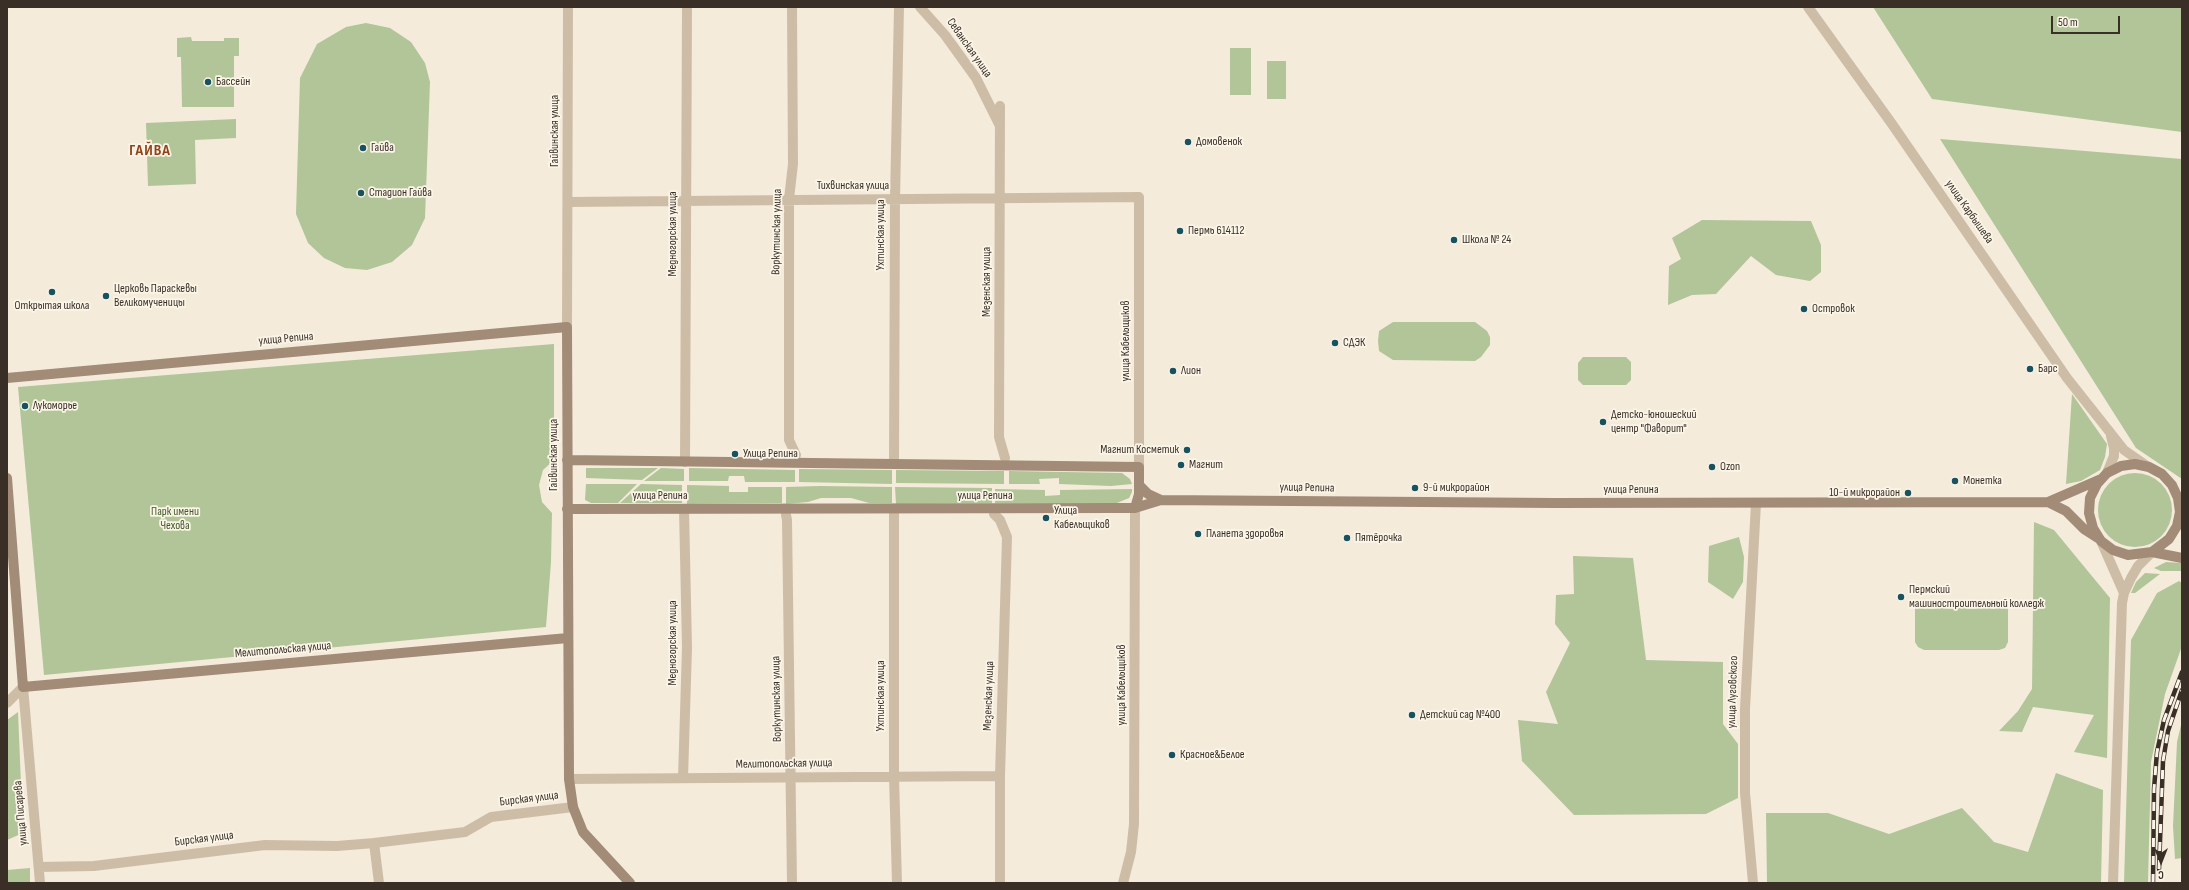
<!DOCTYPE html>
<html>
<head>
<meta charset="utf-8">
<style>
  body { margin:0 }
  #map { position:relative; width:2189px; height:890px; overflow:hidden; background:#f4ebdb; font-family:"Sofia Sans Condensed",sans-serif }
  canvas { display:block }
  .frame { position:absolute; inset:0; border:8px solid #392f27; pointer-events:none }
  .north { position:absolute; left:2141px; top:842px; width:40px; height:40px; -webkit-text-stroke:3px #fbf5e8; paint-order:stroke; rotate:180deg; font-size:11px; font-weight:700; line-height:16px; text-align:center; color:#392f27 }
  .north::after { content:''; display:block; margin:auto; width:14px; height:18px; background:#392f27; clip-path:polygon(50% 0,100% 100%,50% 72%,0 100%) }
  .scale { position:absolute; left:2051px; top:16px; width:69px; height:18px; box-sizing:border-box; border:2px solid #392f27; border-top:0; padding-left:5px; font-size:12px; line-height:14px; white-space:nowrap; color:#392f27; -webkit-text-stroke:3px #fbf5e8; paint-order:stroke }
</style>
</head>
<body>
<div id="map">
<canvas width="2189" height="890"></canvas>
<div class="frame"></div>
<div class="north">С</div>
<div class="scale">50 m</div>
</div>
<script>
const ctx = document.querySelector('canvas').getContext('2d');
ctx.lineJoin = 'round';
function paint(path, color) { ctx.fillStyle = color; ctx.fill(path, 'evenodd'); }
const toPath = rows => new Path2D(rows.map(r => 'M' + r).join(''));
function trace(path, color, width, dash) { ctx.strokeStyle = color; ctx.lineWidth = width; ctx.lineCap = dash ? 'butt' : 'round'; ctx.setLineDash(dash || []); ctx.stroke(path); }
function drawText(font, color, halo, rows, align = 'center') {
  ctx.font = font + ' "Sofia Sans Condensed",sans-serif'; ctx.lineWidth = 3.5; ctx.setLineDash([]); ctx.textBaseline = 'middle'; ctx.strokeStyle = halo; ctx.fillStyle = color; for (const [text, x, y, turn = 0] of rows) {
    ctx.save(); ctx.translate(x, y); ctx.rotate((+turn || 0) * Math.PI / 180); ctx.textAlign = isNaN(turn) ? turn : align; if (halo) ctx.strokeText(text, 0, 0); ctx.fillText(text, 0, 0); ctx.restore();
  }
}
paint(toPath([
  [1873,7,2182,7,2182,132,1932,99],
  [366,23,390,28,411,42,425,63,430,82,425,218,412,245,392,262,367,270,345,268,324,258,308,243,296,214,300,78,317,44,346,27],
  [191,37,192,41,224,41,224,38,239,38,239,56,234,56,234,107,182,107,181,57,177,57,177,38],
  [1230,48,1251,48,1251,95,1230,95],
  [1267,61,1286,61,1286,99,1267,99],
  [236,119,236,138,195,140,196,184,148,186,146,123],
  [1940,139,2182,159,2182,479,2136,448],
  [1702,220,1811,221,1821,245,1821,272,1810,281,1776,275,1751,256,1716,294,1692,295,1668,305,1669,266,1681,259,1672,238],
  [1393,322,1475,322,1487,331,1490,337,1490,345,1481,357,1475,361,1393,360,1379,351,1378,341,1379,331],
  [554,344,554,460,543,470,539,485,542,502,552,513,551,562,546,627,44,675,18,387],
  [1583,357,1626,357,1631,362,1631,380,1626,385,1583,385,1578,380,1578,363],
  [2072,394,2107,444,2105,457,2100,470,2081,481,2066,484],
  [586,468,658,468,642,480,586,478],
  [661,468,684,469,684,481,644,481],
  [689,468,795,470,795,482,745,482,744,476,729,476,728,481,689,481],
  [799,469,892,470,892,484,799,482],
  [896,470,1004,471,1004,484,896,483],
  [1009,471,1122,473,1130,479,1132,484,1111,486,1059,484,1059,478,1039,479,1040,484,1009,484],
  '2098 510a37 37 0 1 1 74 0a37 37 0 1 1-74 0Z',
  [586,484,637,484,618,503,591,503,585,500],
  [641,484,682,485,682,503,620,503],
  [687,485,729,486,729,492,748,492,748,487,782,487,782,503,687,504],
  [820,486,892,487,892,503,869,503,851,498,821,498,808,502,786,504,786,487],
  [895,487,992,488,992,503,896,504],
  [995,489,1045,490,1045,496,1060,495,1060,490,1132,489,1132,492,1129,498,1117,503,995,503],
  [2034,522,2054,530,2110,598,2107,758,2074,752,2094,715,2033,707,2022,732,1999,731,2018,711,2032,689],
  [1739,537,1744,557,1743,582,1733,599,1708,582,1709,546],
  [1573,556,1633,558,1646,660,1723,662,1723,724,1738,744,1738,798,1706,814,1574,815,1522,761,1518,720,1558,724,1546,692,1570,643,1555,624,1556,595,1574,594],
  [2166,562,2182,563,2182,571,2161,571,2154,568],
  [2145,573,2160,574,2135,593,2131,593,2136,582],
  [2179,581,2182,583,2182,646,2165,694,2151,762,2148,883,2124,883,2131,640,2157,593],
  [1925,600,1999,601,2005,603,2008,609,2008,642,2005,648,1999,650,1924,650,1918,647,1915,642,1915,608,1918,603],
  [18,712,23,833,7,840,7,720],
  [2182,721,2182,858,2175,859,2173,826,2177,742],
  [2056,773,2103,790,2101,883,1767,883,1766,813,1828,813,1889,834,1962,808,1994,842,2028,852],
  [30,868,30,883,7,883,7,870]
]), '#b1c599');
trace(toPath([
  [792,7,793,164,789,199,789,440,796,455],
  [920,7,945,35,976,78,999,124],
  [1808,7,1892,124,2067,378,2124,450,2147,466],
  [1000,106,999,437,1005,458],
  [568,202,1139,197,1139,467],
  [567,327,568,7],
  [685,462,687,7],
  [894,463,895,199,899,7],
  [2107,473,2114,456,2114,448,2111,436],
  [894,509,894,776,897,883],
  [994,514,1000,520,1007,537,1000,776,1000,883],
  [786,515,787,520,792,883],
  [2101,541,2124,593],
  [23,687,40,883],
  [7,703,23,687],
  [683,778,687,648,684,509],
  [569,779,1000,776],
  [374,843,465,832,491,817,573,807],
  [39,867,94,866,265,845,337,846,374,843,379,883],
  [1123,883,1131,852,1134,824,1135,508],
  [1753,883,1745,793,1745,709,1756,503],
  [2113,883,2122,603,2124,593,2131,578,2138,566,2152,552]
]), '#cebda6', 10);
trace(toPath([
  [7,378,567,327,569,779,573,807,583,832,630,883],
  [567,460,1139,467,1139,494,1135,508],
  [7,478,23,687,568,638],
  [1139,485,1148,494,1161,500],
  [2048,502,2066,511,2084,529,2098,538],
  [567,509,1117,508,1135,508,1161,500,1555,503,2048,502,2101,479],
  [2152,552,2169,539,2177,526,2180,512,2178,498,2172,485,2162,474,2149,467,2135,464,2121,466,2107,473,2097,484,2090,498,2089,513,2093,528,2101,541,2113,550,2128,555,2152,552,2182,558]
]), '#a28b77', 10);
const rail = toPath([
  [2159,869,2163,761,2168,731,2182,690],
  [2153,883,2154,789,2157,752,2164,720,2182,672]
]);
trace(rail, '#392f27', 4.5);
trace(rail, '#fbf5e8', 3, [9]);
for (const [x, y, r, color] of [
  [208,82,4,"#18525f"],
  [1188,142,4,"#18525f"],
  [363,148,4,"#18525f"],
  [361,193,4,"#18525f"],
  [1180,231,4,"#18525f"],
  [1454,240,4,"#18525f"],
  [52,292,4,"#18525f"],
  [106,296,4,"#18525f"],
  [1804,309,4,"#18525f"],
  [1335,343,4,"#18525f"],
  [2030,369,4,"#18525f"],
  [1173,371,4,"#18525f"],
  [25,406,4,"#18525f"],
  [1603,422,4,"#18525f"],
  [1187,450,4,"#18525f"],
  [735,454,4,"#18525f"],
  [1181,465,4,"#18525f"],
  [1712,467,4,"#18525f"],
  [1955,481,4,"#18525f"],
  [1415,488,4,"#18525f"],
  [1908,493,4,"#18525f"],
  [1046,518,4,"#18525f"],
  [1198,534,4,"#18525f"],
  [1347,538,4,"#18525f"],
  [1901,597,4,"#18525f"],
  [1412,715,4,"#18525f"],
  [1172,755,4,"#18525f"]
]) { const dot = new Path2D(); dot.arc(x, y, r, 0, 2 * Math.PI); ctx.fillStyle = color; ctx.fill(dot); trace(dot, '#fbf5e8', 1.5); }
drawText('12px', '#392f27', '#fbf5e8', [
  ["Севанская улица",969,48,55],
  ["Гайвинская улица",555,131,-90],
  ["Тихвинская улица",853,186],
  ["улица Карбышева",1969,212,55],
  ["Воркутинская улица",777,232,-89],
  ["Медногорская улица",673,234,-90],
  ["Ухтинская улица",881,235,-90],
  ["Мезенская улица",987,282,-90],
  ["улица Репина",286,339,-5],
  ["улица Кабельщиков",1126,341,-90],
  ["Гайвинская улица",554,455,-90],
  ["улица Репина",1307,488,1],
  ["улица Репина",1631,490],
  ["улица Репина",660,496],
  ["улица Репина",985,496],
  ["Медногорская улица",673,643,-90],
  ["Мелитопольская улица",283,650,-5],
  ["улица Кабельщиков",1122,685,-90],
  ["улица Луговского",1733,692,-88],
  ["Ухтинская улица",881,696,-90],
  ["Мезенская улица",989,696,-88],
  ["Воркутинская улица",777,699,-91],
  ["Мелитопольская улица",784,764,-1],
  ["Бирская улица",529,799,-7],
  ["улица Писарева",21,813,-95],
  ["Бирская улица",204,839,-7]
]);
drawText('12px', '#392f27', '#fbf5e8', [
  ["Бассейн",216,82],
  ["Домовенок",1196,142],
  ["Гайва",371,148],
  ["Стадион Гайва",369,193],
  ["Пермь 614112",1188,231],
  ["Школа № 24",1462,240],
  ["Церковь Параскевы",114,289],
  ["Великомученицы",114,303],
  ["Открытая школа",52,306,"center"],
  ["Островок",1812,309],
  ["СДЭК",1343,343],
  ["Барс",2038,369],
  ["Лион",1181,371],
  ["Лукоморье",33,406],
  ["Детско-юношеский",1611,415],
  ["центр \"Фаворит\"",1611,429],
  ["Магнит Косметик",1179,450,"right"],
  ["Улица Репина",743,454],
  ["Магнит",1189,465],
  ["Ozon",1720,467],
  ["Монетка",1963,481],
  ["9-й микрорайон",1423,488],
  ["10-й микрорайон",1900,493,"right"],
  ["Улица",1054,511],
  ["Кабельщиков",1054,525],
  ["Планета здоровья",1206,534],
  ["Пятёрочка",1355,538],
  ["Пермский",1909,590],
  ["машиностроительный колледж",1909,604],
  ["Детский сад №400",1420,715],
  ["Красное&Белое",1180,755]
], 'left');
drawText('12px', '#425a28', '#fbf5e8', [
  ["Парк имени",175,512],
  ["Чехова",175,526]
]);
ctx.letterSpacing = '1px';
drawText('bold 16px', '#914218', '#fbf5e8', [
  ["ГАЙВА",150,151]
]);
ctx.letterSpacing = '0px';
</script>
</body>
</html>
